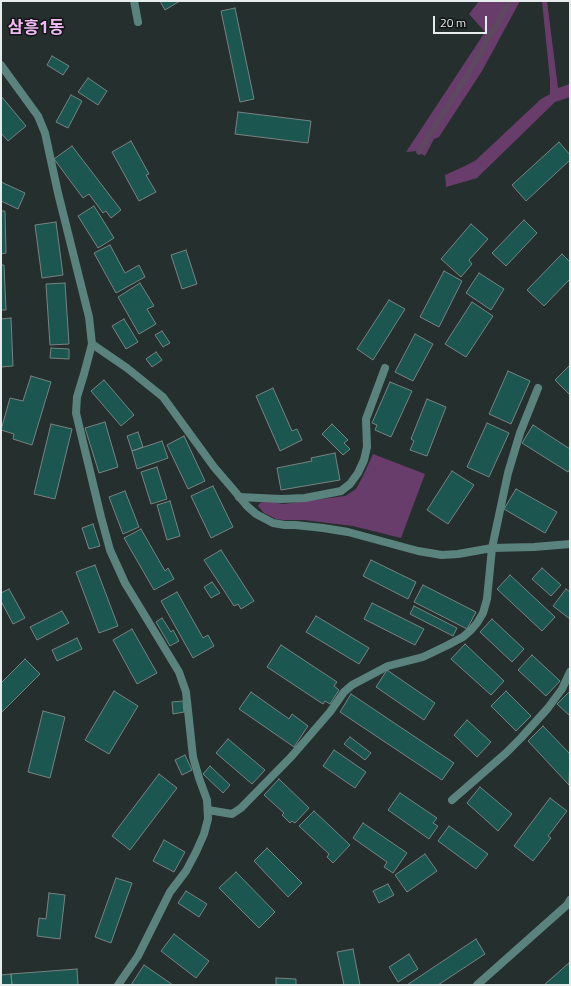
<!DOCTYPE html>
<html>
<head>
<meta charset="utf-8">
<style>
  body { margin:0 }
  #map { position:relative; width:571px; height:986px; overflow:hidden; background:#252f2d; font-family:"Titillium Web",sans-serif }
  canvas { display:block }
  .frame { position:absolute; inset:0; border:2px solid #e6eceb; pointer-events:none }
  .scale { position:absolute; left:433px; top:16px; width:54px; height:18px; box-sizing:border-box; border:2px solid #e6eceb; border-top:0; padding-left:5px; font-size:12px; line-height:14px; white-space:nowrap; color:#e6eceb; -webkit-text-stroke:3px #121615; paint-order:stroke }
</style>
</head>
<body>
<div id="map">
<canvas width="571" height="986"></canvas>
<div class="frame"></div>
<div class="scale">20 m</div>
</div>
<script>
const ctx = document.querySelector('canvas').getContext('2d');
ctx.lineJoin = 'round';
function paint(path, color) { ctx.fillStyle = color; ctx.fill(path, 'evenodd'); }
const toPath = rows => new Path2D(rows.map(r => 'M' + r).join(''));
function trace(path, color, width, dash) { ctx.strokeStyle = color; ctx.lineWidth = width; ctx.lineCap = dash ? 'butt' : 'round'; ctx.setLineDash(dash || []); ctx.stroke(path); }
function drawText(font, color, halo, rows, align = 'center') {
  ctx.font = font + ' "Titillium Web","Noto Sans KR",sans-serif'; ctx.lineWidth = 3; ctx.setLineDash([]); ctx.textBaseline = 'middle'; ctx.strokeStyle = halo; ctx.fillStyle = color; for (const [text, x, y, turn = 0] of rows) {
    ctx.save(); ctx.translate(x, y); ctx.rotate((+turn || 0) * Math.PI / 180); ctx.textAlign = isNaN(turn) ? turn : align; if (halo) ctx.strokeText(text, 0, 0); ctx.fillText(text, 0, 0); ctx.restore();
  }
}
paint(toPath([
  [479,1,508,1,465,76,418,151,406,152,485,32,469,14],
  [511,1,520,1,482,71,439,137,434,139,425,156,420,153,467,78],
  [542,1,547,1,558,88,570,84,570,97,555,102,477,178,446,187,445,175,465,166,476,160,541,99,550,94,550,80],
  [373,454,425,474,401,538,353,526,304,520,283,520,276,519,264,513,258,506,260,503,267,501,283,504,345,496,356,489,363,476]
]), '#683d6b');
trace(toPath([
  [419,152,466,77,510,1]
]), '#5d4860', 5.5);
const building = toPath([
  [160,1,180,1,165,10,160,1],
  [235,8,254,99,240,102,221,11,235,8],
  [52,56,69,66,63,75,47,65,52,56],
  [88,78,107,91,98,105,78,92,88,78],
  [71,95,82,101,68,128,56,122,71,95],
  [1,96,26,126,8,141,1,133,1,96],
  [238,112,311,121,308,143,235,134,238,112],
  [131,141,149,174,146,175,156,192,139,201,112,152,131,141],
  [559,142,570,155,570,160,526,201,512,185,559,142],
  [72,146,121,210,111,218,106,211,103,213,89,194,83,198,54,159,72,146],
  [1,182,25,193,18,209,1,201,1,182],
  [94,206,114,238,98,248,78,216,94,206],
  [1,211,5,211,6,253,1,254,1,211],
  [524,220,537,233,506,266,492,253,524,220],
  [56,222,63,275,42,278,35,225,56,222],
  [471,224,488,239,469,260,472,264,461,277,441,259,471,224],
  [110,245,125,273,139,265,145,277,116,293,94,253,110,245],
  [186,250,197,284,182,289,171,255,186,250],
  [562,254,570,262,570,279,544,306,527,290,562,254],
  [1,265,4,265,6,310,1,310,1,265],
  [444,271,462,281,439,327,420,317,444,271],
  [479,273,504,289,491,310,466,293,479,273],
  [65,283,69,344,50,345,46,284,65,283],
  [140,283,154,306,147,309,156,324,139,334,118,297,140,283],
  [389,300,405,309,373,360,357,349,389,300],
  [472,302,493,316,466,357,445,344,472,302],
  [11,318,13,366,1,367,1,319,11,318],
  [124,319,138,342,126,349,112,326,124,319],
  [162,331,170,343,163,347,155,335,162,331],
  [415,334,433,344,413,381,395,372,415,334],
  [51,348,69,349,69,359,50,358,51,348],
  [156,352,162,360,152,367,146,359,156,352],
  [570,365,570,395,555,380,570,365],
  [508,371,530,381,511,424,489,414,508,371],
  [31,376,51,382,32,445,13,439,14,434,1,430,10,398,23,401,31,376],
  [104,380,134,415,121,426,91,391,104,380],
  [390,382,412,391,391,437,375,430,377,425,372,423,390,382],
  [273,388,292,431,297,429,302,440,280,451,256,396,273,388],
  [427,399,446,407,427,456,410,450,414,441,411,439,427,399],
  [105,422,118,467,99,473,85,428,105,422],
  [487,423,509,433,489,477,467,467,487,423],
  [51,424,72,429,55,499,34,494,51,424],
  [332,424,348,440,344,443,350,449,343,455,322,434,332,424],
  [533,425,570,449,570,469,568,472,522,443,533,425],
  [138,432,143,447,132,451,127,436,138,432],
  [184,436,205,481,188,489,167,445,184,436],
  [162,441,168,458,137,469,132,451,162,441],
  [335,453,340,480,281,490,277,468,312,461,311,458,335,453],
  [157,467,167,499,151,504,141,472,157,467],
  [452,471,474,485,448,524,427,510,452,471],
  [213,486,233,527,211,538,191,496,213,486],
  [516,489,557,512,545,533,504,509,516,489],
  [125,491,139,527,123,534,109,497,125,491],
  [170,501,180,536,167,540,157,505,170,501],
  [93,524,100,546,89,549,82,528,93,524],
  [141,529,165,571,168,568,174,579,154,590,124,538,141,529],
  [221,550,254,601,241,609,238,604,234,606,204,560,221,550],
  [371,560,416,582,408,599,363,576,371,560],
  [95,565,118,626,99,633,76,572,95,565],
  [542,568,561,585,551,596,532,579,542,568],
  [510,575,555,617,542,631,497,589,510,575],
  [212,582,220,593,211,598,204,587,212,582],
  [423,585,476,612,467,629,414,602,423,585],
  [9,589,25,618,13,624,1,601,1,593,9,589],
  [566,589,570,592,570,619,553,606,566,589],
  [177,592,203,638,208,635,214,646,193,658,161,601,177,592],
  [372,603,424,629,415,645,364,619,372,603],
  [414,606,457,628,453,636,410,614,414,606],
  [62,611,69,623,37,640,30,627,62,611],
  [316,616,369,648,359,664,306,632,316,616],
  [162,618,171,632,173,630,179,641,170,646,156,622,162,618],
  [492,619,524,649,512,662,480,632,492,619],
  [132,629,157,673,137,684,113,640,132,629],
  [77,638,82,649,57,661,52,650,77,638],
  [465,644,504,681,491,695,451,659,465,644],
  [281,645,337,682,334,686,339,690,330,704,325,701,323,704,267,667,281,645],
  [532,655,560,681,546,696,518,670,532,655],
  [25,659,40,674,1,713,1,683,25,659],
  [387,670,435,703,424,720,376,687,387,670],
  [114,691,138,706,109,754,85,740,114,691],
  [506,691,531,716,516,731,491,706,506,691],
  [570,691,570,716,557,704,570,691],
  [251,692,289,719,292,714,308,726,294,747,239,709,251,692],
  [351,694,454,763,442,780,340,712,351,694],
  [183,701,184,712,173,714,172,702,183,701],
  [43,711,65,717,50,778,28,772,43,711],
  [467,720,491,742,477,757,454,735,467,720],
  [543,726,570,754,569,785,528,741,543,726],
  [350,737,371,753,365,760,344,744,350,737],
  [228,739,265,770,252,784,216,753,228,739],
  [334,750,366,772,355,788,323,766,334,750],
  [185,755,192,770,182,775,175,760,185,755],
  [210,766,230,785,223,793,203,774,210,766],
  [159,774,177,788,130,850,112,836,159,774],
  [279,779,309,808,295,823,292,821,290,823,282,815,284,813,264,795,279,779],
  [480,787,512,814,498,831,467,803,480,787],
  [400,793,437,818,433,823,438,826,429,839,388,810,400,793],
  [550,798,567,811,548,836,551,838,533,861,514,846,550,798],
  [314,811,350,845,333,863,327,857,329,854,299,826,314,811],
  [363,823,407,853,393,873,384,867,387,862,353,838,363,823],
  [449,826,488,854,476,869,438,841,449,826],
  [164,840,185,852,174,872,153,861,164,840],
  [267,848,302,883,288,897,254,861,267,848],
  [425,854,437,871,407,892,395,875,425,854],
  [236,872,275,912,259,928,219,888,236,872],
  [116,878,132,883,111,943,95,937,116,878],
  [388,884,394,895,379,903,373,891,388,884],
  [186,891,207,904,199,917,178,903,186,891],
  [49,893,65,895,60,939,37,936,39,918,46,919,49,893],
  [174,934,209,961,196,978,161,951,174,934],
  [476,939,485,954,438,985,407,985,476,939],
  [353,949,360,985,344,985,337,952,353,949],
  [409,954,418,969,398,982,389,967,409,954],
  [570,962,570,985,544,985,570,962],
  [144,965,173,985,131,985,144,965],
  [77,969,78,985,12,985,11,974,77,969],
  [11,974,12,985,1,985,1,975,11,974],
  [276,978,296,979,296,985,276,985,276,978]
]);
paint(building, '#1b5651');
trace(building, '#788381', 1);
trace(toPath([
  [134,1,138,22],
  [239,497,281,499,305,498,341,491,350,484,358,473,364,460,367,447,366,419,385,368]
]), '#5b837e', 8);
trace(toPath([
  [1,65,38,116,45,133,58,193,89,317,92,344,84,374,77,397,76,413,101,517,110,550,125,583,179,672,186,692,193,757,199,778,207,800,208,819,204,834,196,852,186,871,170,892,138,956,118,985],
  [92,344,127,368,163,397,214,467,232,488,247,506,256,514,273,523,285,525,295,525,323,528,348,532,418,551,442,555,458,554,492,548,534,547,570,544],
  [452,800,506,753,521,738,548,708,562,689,570,672],
  [208,810,232,814,241,808,291,757,330,712,344,692,352,685,388,666,423,657,448,645,463,637,471,630,477,623,483,613,487,599,492,548,508,473,520,433,538,388],
  [477,985,567,905,570,900]
]), '#5b837e', 8);
drawText('bold 17px', '#f2baf4', '#121615', [
  ["삼흥1동",36,29]
]);
</script>
</body>
</html>
